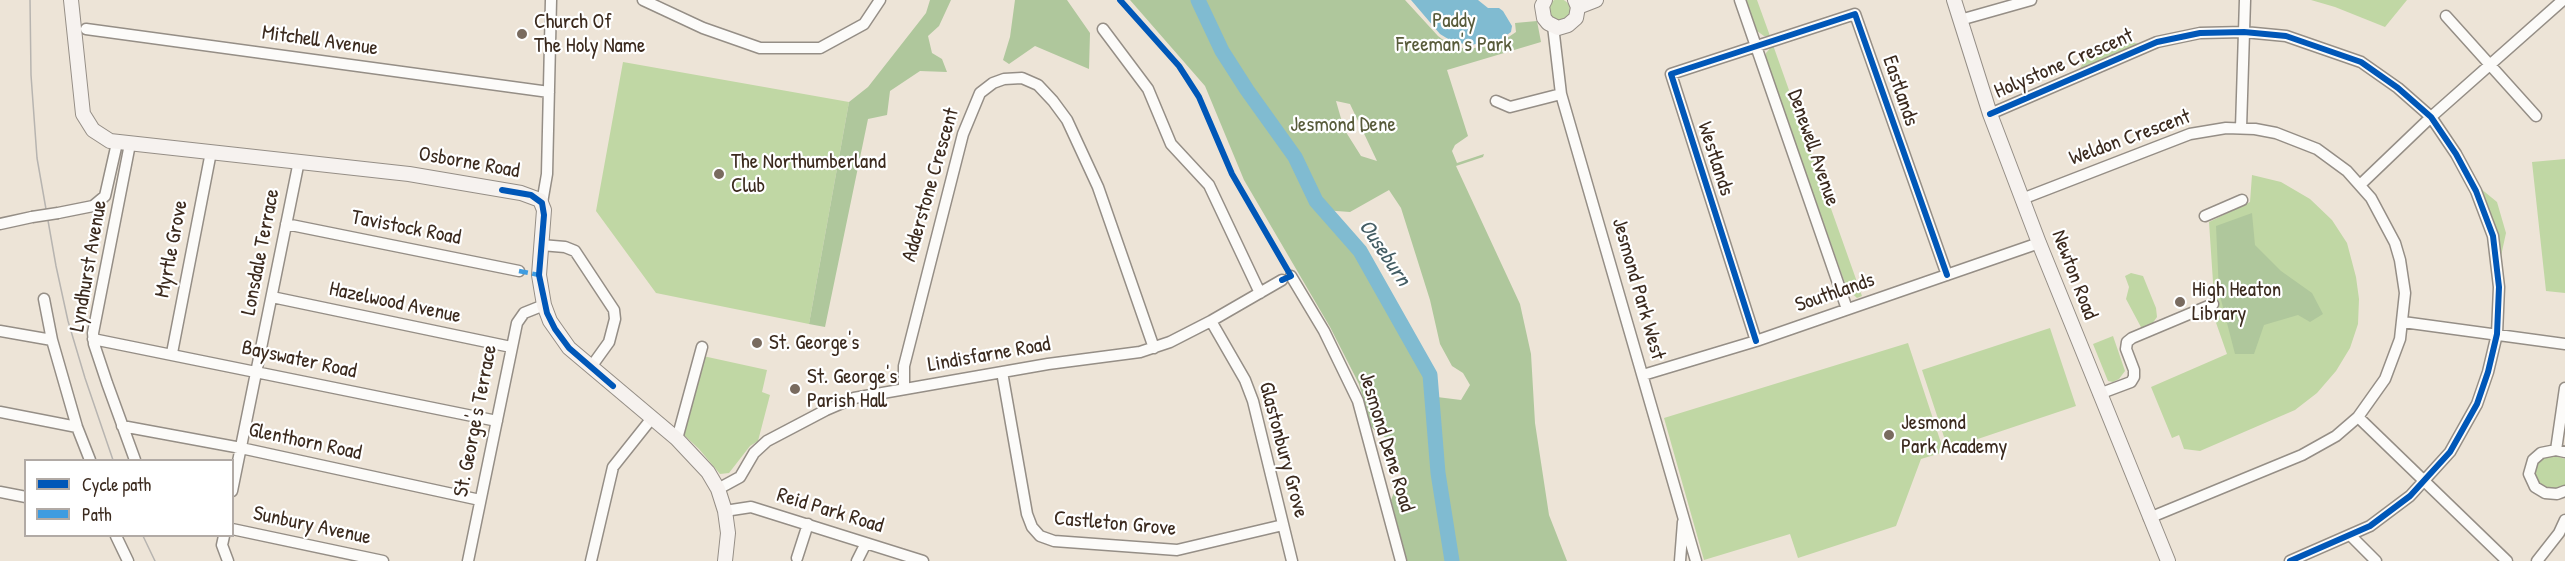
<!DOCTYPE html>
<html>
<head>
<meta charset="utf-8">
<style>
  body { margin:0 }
  #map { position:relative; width:2565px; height:561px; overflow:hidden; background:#ede4d7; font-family:"Patrick Hand",sans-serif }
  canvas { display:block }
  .legend { position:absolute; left:24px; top:459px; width:210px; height:78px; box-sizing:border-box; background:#fff; border:2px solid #b1aaa5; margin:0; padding:8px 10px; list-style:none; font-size:18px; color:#3b2a1e }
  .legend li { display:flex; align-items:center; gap:12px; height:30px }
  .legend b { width:30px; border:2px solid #b1aaa5 }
</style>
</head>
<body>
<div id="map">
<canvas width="2565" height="561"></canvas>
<ul class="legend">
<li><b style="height:8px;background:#0057b8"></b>Cycle path</li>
<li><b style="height:8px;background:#3f9ce0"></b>Path</li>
</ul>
</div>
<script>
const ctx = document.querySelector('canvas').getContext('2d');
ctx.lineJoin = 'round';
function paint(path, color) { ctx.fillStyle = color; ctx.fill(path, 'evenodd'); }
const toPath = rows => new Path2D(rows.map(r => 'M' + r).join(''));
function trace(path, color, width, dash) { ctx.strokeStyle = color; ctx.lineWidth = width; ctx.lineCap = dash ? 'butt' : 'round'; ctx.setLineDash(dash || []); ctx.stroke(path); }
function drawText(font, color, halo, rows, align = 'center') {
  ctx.font = font + ' "Patrick Hand",sans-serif'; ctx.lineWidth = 4.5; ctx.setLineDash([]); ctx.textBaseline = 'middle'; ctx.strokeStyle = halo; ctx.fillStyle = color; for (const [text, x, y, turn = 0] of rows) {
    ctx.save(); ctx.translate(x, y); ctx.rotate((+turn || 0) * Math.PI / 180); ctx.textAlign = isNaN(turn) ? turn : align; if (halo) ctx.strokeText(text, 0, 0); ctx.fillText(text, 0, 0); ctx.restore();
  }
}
paint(toPath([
  '1548 10a11 11 0 1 1 22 0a11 11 0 1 1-22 0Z',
  [1746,0,1757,0,1770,36,1764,36,1757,31],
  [2311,0,2407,0,2385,27,2335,7],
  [2127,41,2143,45,2077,73,2086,58],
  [1773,45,1862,296,1857,298,1847,289,1766,60,1766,53],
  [623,62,849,102,809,324,656,293,596,211],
  [2565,159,2565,293,2546,291,2532,162],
  [2252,175,2281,182,2310,199,2332,220,2347,243,2356,277,2359,299,2358,324,2350,348,2336,371,2317,393,2295,410,2200,451,2184,449,2179,435,2172,438,2151,387,2227,354,2214,317,2221,315,2214,297,2209,222,2250,202],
  [2480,188,2497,202,2506,233,2501,256,2498,235],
  [2131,273,2143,276,2156,308,2157,317,2152,324,2142,329,2126,299,2129,287,2125,276],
  [2050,328,2076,406,1948,449,1922,370],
  [2113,336,2125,371,2119,379,2113,382,2108,381,2093,344],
  [1908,343,1944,452,1921,459,1896,526,1798,558,1790,534,1704,560,1664,418],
  [703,356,767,370,762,392,770,395,758,441,750,446,729,473,720,474,699,449,683,434],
  [2550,454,2565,459,2565,486,2558,490,2540,487,2533,477,2539,459]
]), '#c0d7a4');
paint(toPath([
  [930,0,951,0,939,26,928,36,932,53,942,59,947,72,920,71,890,91,887,115,868,119,825,327,809,324,849,102,868,87,926,13],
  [1015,0,1067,0,1090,33,1089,69,1035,46,1009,64,1003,60,1010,37],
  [1130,0,1405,0,1438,36,1451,46,1470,49,1501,42,1516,32,1515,23,1537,21,1541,42,1447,70,1468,136,1455,145,1452,151,1457,163,1484,154,1483,157,1456,166,1520,304,1531,354,1535,423,1549,515,1567,561,1407,561,1391,500,1401,475,1394,444,1371,427,1359,384,1330,327,1244,180,1205,86],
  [1336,101,1350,104,1377,161,1361,156,1344,129],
  [1389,190,1401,208,1430,300,1440,344,1452,366,1463,373,1470,385,1461,400,1429,396,1427,375,1358,250,1323,210,1350,212],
  [2252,213,2255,245,2281,271,2312,293,2323,314,2310,322,2298,315,2264,325,2254,354,2235,354,2219,292,2216,226]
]), '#afc79c');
paint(toPath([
  [1411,0,1478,0,1488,8,1499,8,1503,11,1512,26,1511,32,1500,40,1470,45,1453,42,1440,34]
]), '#80bbd1');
trace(toPath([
  [1198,0,1222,51,1247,90,1295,157,1316,201,1360,251,1430,375,1438,473,1452,561]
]), '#80bbd1', 15);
const street = toPath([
  [643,0,703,28,760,48,820,48,864,24,880,0],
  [1740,0,1847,309],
  [2446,16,2536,116],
  [1960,20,2031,0],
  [1553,26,1561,94,1696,561],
  [86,29,549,92],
  [1103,29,1148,89,1171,144,1209,185,1260,293],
  [1496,101,1510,107,1561,94],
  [1990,114,2157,42,2200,33,2244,32,2286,36,2361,62,2398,88,2431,117,2456,154,2476,191,2493,236,2499,287,2497,334,2488,372,2477,404,2450,452,2410,496,2370,526,2290,561],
  [2241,128,2245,0],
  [130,144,93,333,94,344,107,383,135,460],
  [2361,184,2431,117,2563,0],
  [2022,199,2190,134,2226,128,2255,129,2276,133,2317,149,2347,171,2371,198,2395,243,2400,260,2405,293,2400,339,2385,379,2358,417,2336,436,2302,455,2149,518],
  [542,203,547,174,551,0],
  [58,213,93,206,105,196,117,143],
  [2205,216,2242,200],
  [0,224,32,217],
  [286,224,519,271],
  [541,245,565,247,575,251,614,310,615,319,609,342,591,367],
  [1291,276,1324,331,1358,401,1401,561],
  [272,297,511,347],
  [44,299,52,340,77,427,90,460],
  [1211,321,1245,380,1253,401,1292,561],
  [2403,322,2565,344],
  [0,331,52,340],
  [93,339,497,421],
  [1756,341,1671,74,1855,14,1947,275],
  [172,353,211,152],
  [1002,372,1027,514,1032,527,1040,536,1054,541,1177,550,1283,525],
  [1643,375,1756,341,2039,243],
  [904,389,904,366,963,134,980,93,993,83,1004,79,1022,78,1038,85,1053,101,1067,120,1098,187,1154,348],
  [2099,394,2131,382,2134,377,2134,370,2126,349,2127,342,2132,338,2213,304],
  [0,412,77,427],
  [2358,417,2507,561],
  [122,426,241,448,480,500],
  [677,439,702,347],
  [2556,450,2565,388],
  [2565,452,2556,450,2541,453,2533,460,2529,474,2535,487,2545,493,2557,494,2565,491],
  [718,489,740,477,754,453,767,441,826,410,854,398,1048,364,1140,352,1170,342,1211,321,1282,280],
  [232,491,299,161],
  [0,492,26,497],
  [725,511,751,507,923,561],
  [232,529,383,561],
  [116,536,128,561],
  [224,536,222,545,228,561],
  [2351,536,2376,561],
  [797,558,808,524],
  [468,561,517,323,524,313,544,305],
  [591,561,613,467,652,418],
  [857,561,866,543],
  [1680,561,1683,522],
  [2537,561,2559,533,2565,520]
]);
const secondary = toPath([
  [71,0,83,114,93,130,110,141,409,174,521,193,540,200,544,210,539,275,544,305,550,321,569,348,677,439,708,472,718,489,725,511,728,533,725,561],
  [1545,0,1542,6,1544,18,1548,23,1558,28,1568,25,1576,18,1578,7,1575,0],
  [1954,0,1990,114,2039,243,2168,561],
  [1578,7,1596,0]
]);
trace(street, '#958e86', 13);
trace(secondary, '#958e86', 16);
trace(street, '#fcfbf9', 10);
trace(secondary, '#f6f2ef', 14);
trace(toPath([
  [30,0,31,75,37,158,56,266,68,321,85,378,113,460],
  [143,536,155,561]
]), '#b7b4b0', 1.5);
const streetBridge = toPath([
  [32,217,58,213]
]);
trace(streetBridge, '#958e86', 13, []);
trace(streetBridge, '#fcfbf9', 10);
trace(toPath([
  [519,271,539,275]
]), '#3f9ce0', 4.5, [9, 4.5]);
trace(toPath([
  [1120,0,1179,66,1199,97,1232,174,1291,276,1282,280],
  [1990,114,2157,42,2200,33,2244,32,2286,36,2361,62,2398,88,2431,117,2456,154,2476,191,2493,236,2499,287,2497,334,2488,372,2477,404,2450,452,2410,496,2370,526,2290,561],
  [502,190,531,195,542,203,544,215,539,275,547,313,555,329,569,348,613,386],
  [1756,341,1671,74,1855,14,1947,275]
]), '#0057b8', 6);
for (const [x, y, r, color] of [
  [522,34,6,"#796b5f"],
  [719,174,6,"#796b5f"],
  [2180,302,6,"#796b5f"],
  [757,343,6,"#796b5f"],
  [795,389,6,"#796b5f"],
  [1889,435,6,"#796b5f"]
]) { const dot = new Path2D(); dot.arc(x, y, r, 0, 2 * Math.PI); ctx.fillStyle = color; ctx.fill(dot); trace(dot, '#fff', 2); }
drawText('21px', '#585b3a', '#fff', [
  ["Paddy",1454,21],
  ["Freeman's Park",1454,45],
  ["Jesmond Dene",1343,125]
]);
drawText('21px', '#3b2a1e', '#fff', [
  ["Church Of",534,22],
  ["The Holy Name",534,46],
  ["The Northumberland",731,162],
  ["Club",731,186],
  ["High Heaton",2192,290],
  ["Library",2192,314],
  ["St. George's",769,343],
  ["St. George's",807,377],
  ["Parish Hall",807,401],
  ["Jesmond",1901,423],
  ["Park Academy",1901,447]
], 'left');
drawText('21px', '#3b2a1e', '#fff', [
  ["Mitchell Avenue",320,41,8],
  ["Holystone Crescent",2064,64,-23],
  ["Eastlands",1900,91,71],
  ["Weldon Crescent",2130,138,-20],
  ["Denewell Avenue",1813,148,71],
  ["Westlands",1715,159,72],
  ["Osborne Road",469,163,10],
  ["Adderstone Crescent",931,185,-74],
  ["Tavistock Road",406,228,11],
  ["Myrtle Grove",172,249,-79],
  ["Lonsdale Terrace",261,252,-79],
  ["Lyndhurst Avenue",89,266,-80],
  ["Newton Road",2074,275,69],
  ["Jesmond Park West",1638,289,74],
  ["Southlands",1835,293,-19],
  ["Hazelwood Avenue",395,303,12],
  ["Lindisfarne Road",989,355,-10],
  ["Bayswater Road",299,360,12],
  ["St. George's Terrace",476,421,-79],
  ["Glenthorn Road",305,442,12],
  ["Jesmond Dene Road",1386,442,73],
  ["Glastonbury Grove",1283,450,75],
  ["Reid Park Road",830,511,17],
  ["Castleton Grove",1115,524,5],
  ["Sunbury Avenue",312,526,12]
]);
drawText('italic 22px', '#445d64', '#fff', [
  ["Ouseburn",1384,253,56]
]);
</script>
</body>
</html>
